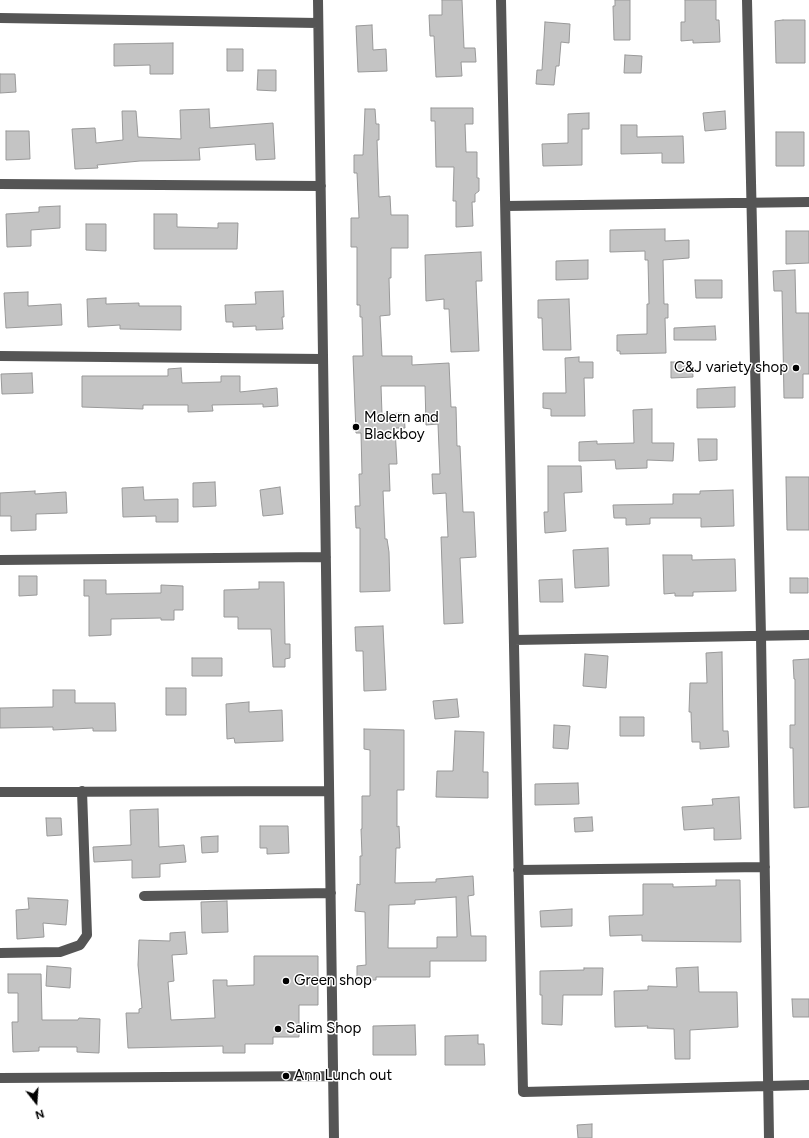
<!DOCTYPE html>
<html>
<head>
<meta charset="utf-8">
<style>
  body { margin:0 }
  #map { position:relative; width:809px; height:1138px; overflow:hidden; background:#fff; font-family:Figtree,sans-serif }
  canvas { display:block }
  .north { position:absolute; left:16px; top:1082px; width:40px; height:40px; -webkit-text-stroke:3px #fff; paint-order:stroke; rotate:163deg; font-size:11px; font-weight:700; line-height:16px; text-align:center; color:#000 }
  .north::after { content:''; display:block; margin:auto; width:14px; height:18px; background:#000; clip-path:polygon(50% 0,100% 100%,50% 72%,0 100%) }
</style>
</head>
<body>
<div id="map">
<canvas width="809" height="1138"></canvas>
<div class="north">N</div>
</div>
<script>
const ctx = document.querySelector('canvas').getContext('2d');
ctx.lineJoin = 'round';
function paint(path, color) { ctx.fillStyle = color; ctx.fill(path, 'evenodd'); }
const toPath = rows => new Path2D(rows.map(r => 'M' + r).join(''));
function trace(path, color, width, dash) { ctx.strokeStyle = color; ctx.lineWidth = width; ctx.lineCap = dash ? 'butt' : 'round'; ctx.setLineDash(dash || []); ctx.stroke(path); }
function drawText(font, color, halo, rows, align = 'center') {
  ctx.font = font + ' Figtree,sans-serif'; ctx.lineWidth = 3; ctx.setLineDash([]); ctx.textBaseline = 'middle'; ctx.strokeStyle = halo; ctx.fillStyle = color; for (const [text, x, y, turn = 0] of rows) {
    ctx.save(); ctx.translate(x, y); ctx.rotate((+turn || 0) * Math.PI / 180); ctx.textAlign = isNaN(turn) ? turn : align; if (halo) ctx.strokeText(text, 0, 0); ctx.fillText(text, 0, 0); ctx.restore();
  }
}
const building = toPath([
  [442,0,462,0,464,48,475,48,476,62,461,62,462,76,436,77,434,36,430,36,429,15,442,15,442,0],
  [615,0,630,0,630,40,614,40,613,6,615,6,615,0],
  [685,0,716,0,716,20,719,20,720,42,693,43,693,40,681,41,681,22,685,22,685,0],
  [783,20,805,20,805,63,776,63,775,21,783,20],
  [545,22,570,24,569,43,561,42,559,66,556,66,554,85,536,84,537,70,542,70,545,22],
  [372,25,373,50,386,49,387,71,358,72,356,26,372,25],
  [173,43,173,74,150,74,150,65,114,66,114,44,173,43],
  [227,49,243,49,243,71,227,71,227,49],
  [625,55,642,56,641,73,624,73,625,55],
  [258,70,276,70,276,91,257,90,258,70],
  [0,74,15,74,16,92,0,93,0,74],
  [431,108,473,108,473,124,465,124,466,152,477,152,477,178,479,178,479,191,475,194,475,202,472,202,473,226,456,227,456,201,453,201,454,167,436,167,435,121,431,121,431,108],
  [209,109,210,128,273,123,275,159,256,160,255,144,199,148,200,160,140,161,97,165,98,168,75,169,72,129,95,128,96,143,123,140,122,111,136,111,138,137,181,139,180,110,209,109],
  [365,109,375,109,376,124,379,124,379,140,377,140,379,197,390,196,391,215,408,215,408,248,391,248,391,278,389,278,390,315,380,316,382,356,412,356,412,365,449,363,451,407,456,407,457,446,460,446,463,512,474,512,476,557,460,558,463,623,444,624,441,537,448,537,446,493,433,494,432,474,440,474,438,424,426,425,425,386,381,386,382,414,404,413,405,428,395,428,397,464,389,464,390,491,383,491,385,539,387,539,389,552,390,591,360,592,360,528,356,528,355,506,360,506,359,474,362,474,361,433,356,433,353,356,363,356,362,317,360,317,360,305,357,305,357,247,351,247,351,218,359,218,357,173,354,173,354,155,363,155,365,109],
  [725,111,726,129,705,131,703,113,725,111],
  [589,113,589,129,582,129,582,165,543,166,542,144,568,143,568,114,589,113],
  [621,125,637,125,637,137,683,136,684,163,662,163,662,153,621,154,621,125],
  [6,131,29,131,30,159,6,160,6,131],
  [776,132,804,132,804,166,776,166,776,132],
  [60,206,60,228,31,230,31,246,7,247,6,214,39,212,39,207,60,206],
  [154,214,177,214,177,227,218,228,218,223,238,223,237,249,154,249,154,214],
  [86,224,106,224,106,251,86,250,86,224],
  [665,229,665,241,689,240,689,258,663,260,664,304,668,304,668,318,665,318,666,353,620,354,620,351,617,351,617,335,647,334,647,304,649,304,648,260,645,260,645,251,610,252,610,230,665,229],
  [786,231,809,231,809,263,786,264,786,231],
  [481,252,482,281,476,281,479,351,451,352,449,309,444,309,444,299,426,301,425,255,481,252],
  [588,260,588,279,556,280,556,261,588,260],
  [795,270,796,313,809,313,809,374,803,374,803,398,784,398,782,291,774,291,773,271,795,270],
  [695,280,722,280,722,298,696,298,695,280],
  [283,291,284,317,282,317,283,329,256,330,256,326,233,327,233,322,226,322,225,305,256,304,255,292,283,291],
  [28,292,28,306,61,304,62,325,6,328,4,293,28,292],
  [106,298,106,304,139,303,139,306,181,306,181,330,120,329,120,325,88,327,87,299,106,298],
  [569,299,571,350,543,350,542,318,538,318,538,300,569,299],
  [715,326,716,340,674,340,674,328,715,326],
  [579,357,579,362,593,362,593,378,584,378,585,416,551,416,551,409,543,408,543,393,566,393,565,358,579,357],
  [671,362,692,362,693,377,671,378,671,362],
  [181,368,182,383,221,382,221,376,240,376,240,392,277,388,278,406,263,407,263,404,212,405,213,411,188,412,188,405,143,405,143,409,82,407,82,376,168,376,168,369,181,368],
  [32,373,33,393,2,394,1,374,32,373],
  [735,387,735,407,697,408,697,389,735,387],
  [652,409,652,443,674,443,673,461,647,460,647,468,616,469,615,460,579,461,579,442,597,441,597,444,634,443,633,410,652,409],
  [698,439,717,439,717,460,699,461,698,439],
  [548,466,581,466,582,492,564,493,566,531,545,533,544,512,548,512,548,466],
  [786,477,809,477,809,530,787,530,786,477],
  [215,482,216,506,193,507,193,483,215,482],
  [143,487,144,500,178,499,178,522,156,522,156,516,123,517,122,488,143,487],
  [280,487,283,514,263,516,260,490,280,487],
  [733,490,734,526,701,527,701,518,650,518,650,524,626,525,626,518,614,518,613,505,673,504,673,494,700,494,700,491,733,490],
  [35,491,35,494,66,492,67,513,36,514,36,530,11,531,11,516,0,516,0,493,35,491],
  [608,548,609,586,575,588,573,550,608,548],
  [663,555,692,555,692,560,735,559,736,591,693,592,693,596,675,596,675,593,664,594,663,555],
  [19,576,37,576,37,595,19,596,19,576],
  [790,578,808,578,808,593,790,593,790,578],
  [562,579,563,602,540,602,539,580,562,579],
  [84,580,106,580,106,594,161,593,161,585,183,586,183,610,174,610,174,620,161,620,161,618,111,619,111,635,89,636,89,596,84,596,84,580],
  [259,582,284,582,285,644,290,644,290,658,285,659,285,667,273,667,271,629,238,629,238,617,224,617,224,590,259,589,259,582],
  [383,626,386,690,364,691,363,651,356,651,355,627,383,626],
  [722,652,723,731,728,731,729,747,700,749,700,742,692,742,691,712,689,712,690,683,707,683,706,653,722,652],
  [585,654,608,656,606,688,583,686,585,654],
  [192,658,222,658,222,676,192,676,192,658],
  [809,659,809,807,794,808,793,748,790,748,790,725,795,725,795,679,794,679,793,660,809,659],
  [166,688,186,688,186,715,166,715,166,688],
  [53,690,75,690,75,703,115,703,116,731,93,731,93,728,53,730,53,727,0,728,0,708,53,707,53,690],
  [457,699,459,717,435,719,433,701,457,699],
  [249,702,249,712,282,710,283,741,235,743,234,738,227,739,226,704,249,702],
  [620,717,644,717,644,736,620,736,620,717],
  [554,725,570,726,568,749,553,748,554,725],
  [364,729,404,730,404,790,397,790,397,827,399,826,400,848,396,848,395,883,436,882,436,879,473,876,474,895,468,896,471,936,486,936,486,961,430,961,430,977,376,977,376,980,357,980,357,966,366,965,365,912,355,911,357,884,360,885,360,856,362,856,361,829,362,829,362,796,370,796,370,750,364,749,364,729],
  [456,897,457,937,437,937,437,948,388,948,389,905,415,904,415,900,456,897],
  [455,731,484,732,483,772,488,772,488,798,436,797,437,771,453,771,455,731],
  [578,783,579,804,535,805,535,784,578,783],
  [739,797,741,839,714,840,714,828,684,830,682,807,713,805,712,799,739,797],
  [158,809,159,847,184,845,186,862,160,864,160,877,132,878,132,860,94,862,93,847,131,845,130,810,158,809],
  [592,817,593,831,575,832,574,818,592,817],
  [46,818,61,818,62,835,47,836,46,818],
  [260,826,288,826,289,853,267,854,267,848,260,848,260,826],
  [218,836,218,852,202,853,201,837,218,836],
  [716,880,740,880,741,942,642,941,642,935,610,936,609,916,643,915,643,884,673,884,673,887,716,886,716,880],
  [28,898,68,900,66,925,43,923,44,937,17,939,16,910,29,909,28,898],
  [227,901,228,932,202,933,201,902,227,901],
  [572,909,572,926,541,927,540,911,572,909],
  [185,932,187,954,172,955,174,981,168,982,171,1020,215,1018,213,980,227,980,227,986,254,985,254,956,318,956,318,1005,299,1005,299,1037,273,1037,273,1044,245,1044,245,1053,223,1053,223,1046,128,1048,126,1013,139,1013,139,1009,142,1008,138,965,139,940,170,941,170,933,185,932],
  [47,966,71,968,70,988,46,986,47,966],
  [698,967,699,992,737,992,738,1027,690,1030,690,1059,675,1059,674,1029,647,1028,648,1026,615,1027,614,991,648,990,648,986,677,987,676,968,698,967],
  [584,968,603,968,602,995,563,995,562,1025,542,1024,542,995,540,995,540,971,584,970,584,968],
  [8,974,41,974,42,1020,78,1020,79,1018,100,1019,99,1053,77,1052,77,1047,39,1047,39,1051,13,1052,12,1022,18,1022,18,993,8,993,8,974],
  [792,999,809,999,809,1017,793,1017,792,999],
  [415,1025,416,1055,373,1055,373,1026,415,1025],
  [478,1035,478,1044,484,1044,485,1065,445,1065,445,1036,478,1035],
  [592,1124,592,1138,578,1138,577,1125,592,1124]
]);
paint(building, '#c4c4c4');
trace(building, '#999', 1);
trace(toPath([
  [318,0,334,1138],
  [501,0,523,1092,809,1085],
  [747,0,761,636,769,1138],
  [0,18,318,23],
  [0,184,321,186],
  [506,206,809,202],
  [0,356,323,359],
  [0,560,326,557],
  [514,640,809,635],
  [0,792,329,791],
  [518,870,765,867],
  [144,896,331,893],
  [0,953,60,952,80,945,87,935,82,791],
  [0,1078,334,1076]
]), '#555', 10);
for (const [x, y, r, color] of [
  [796,368,4,"#000"],
  [356,427,4,"#000"],
  [286,981,4,"#000"],
  [278,1029,4,"#000"],
  [286,1076,4,"#000"]
]) { const dot = new Path2D(); dot.arc(x, y, r, 0, 2 * Math.PI); ctx.fillStyle = color; ctx.fill(dot); trace(dot, '#fff', 1.5); }
drawText('15px', '#000', '#fff', [
  ["C&J variety shop",788,368,"right"],
  ["Molern and",364,418],
  ["Blackboy",364,435],
  ["Green shop",294,981],
  ["Salim Shop",286,1029],
  ["Ann Lunch out",294,1076]
], 'left');
</script>
</body>
</html>
